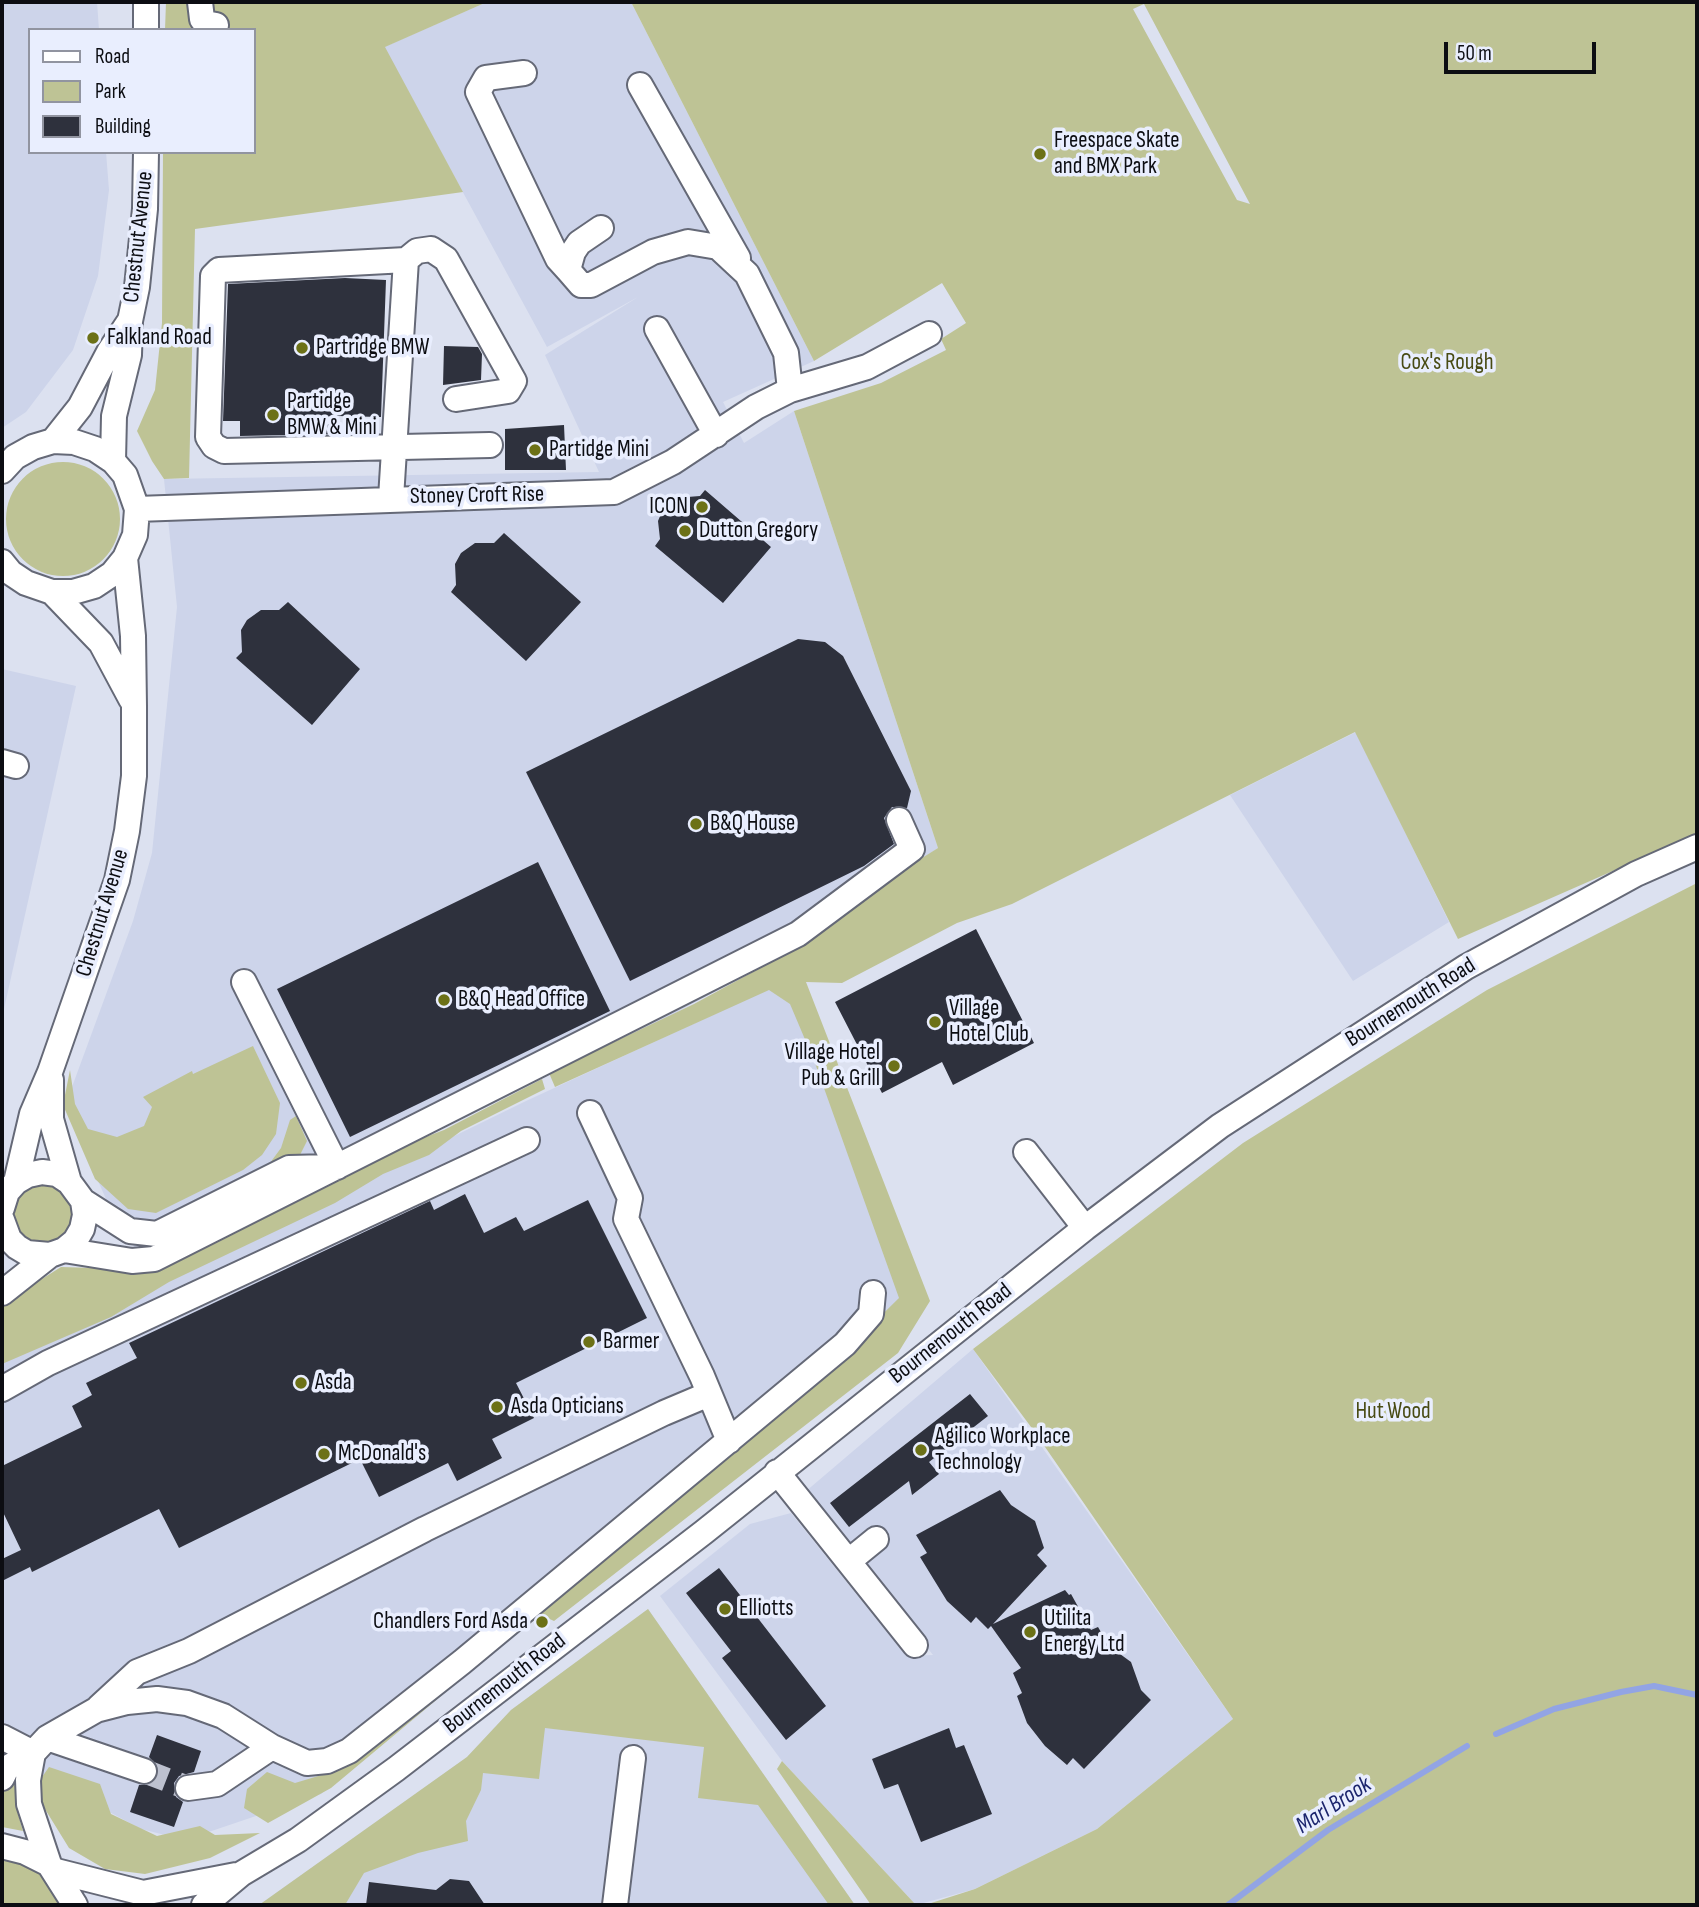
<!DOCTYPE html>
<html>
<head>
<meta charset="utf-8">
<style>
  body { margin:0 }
  #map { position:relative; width:1699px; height:1907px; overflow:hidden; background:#dce1f0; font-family:"Sofia Sans Condensed",sans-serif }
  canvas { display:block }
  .frame { position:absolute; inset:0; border:4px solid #0c0d12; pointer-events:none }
  .legend { position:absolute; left:28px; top:28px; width:228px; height:126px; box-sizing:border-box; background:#e9eefe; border:2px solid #9194a0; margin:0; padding:9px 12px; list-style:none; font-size:21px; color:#0c0d12 }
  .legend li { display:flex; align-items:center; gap:14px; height:35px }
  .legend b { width:35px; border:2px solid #9194a0 }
  .scale { position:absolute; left:1444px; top:42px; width:152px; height:32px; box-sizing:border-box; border:4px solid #0c0d12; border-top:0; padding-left:9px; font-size:21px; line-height:24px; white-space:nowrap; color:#0c0d12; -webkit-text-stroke:5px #e9eefe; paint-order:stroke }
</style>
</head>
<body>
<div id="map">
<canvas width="1699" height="1907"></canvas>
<div class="frame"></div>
<ul class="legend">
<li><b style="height:9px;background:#fff"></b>Road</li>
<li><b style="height:19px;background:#bec395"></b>Park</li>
<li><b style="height:19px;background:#2e313d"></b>Building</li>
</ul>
<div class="scale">50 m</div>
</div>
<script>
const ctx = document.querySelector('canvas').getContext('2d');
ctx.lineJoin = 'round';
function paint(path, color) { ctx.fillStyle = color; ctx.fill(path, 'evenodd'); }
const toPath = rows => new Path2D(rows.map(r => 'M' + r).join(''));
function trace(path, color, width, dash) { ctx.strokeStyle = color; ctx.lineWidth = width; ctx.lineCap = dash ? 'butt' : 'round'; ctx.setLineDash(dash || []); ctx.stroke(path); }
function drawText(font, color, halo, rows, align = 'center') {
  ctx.font = font + ' "Sofia Sans Condensed",sans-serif'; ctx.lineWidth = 7; ctx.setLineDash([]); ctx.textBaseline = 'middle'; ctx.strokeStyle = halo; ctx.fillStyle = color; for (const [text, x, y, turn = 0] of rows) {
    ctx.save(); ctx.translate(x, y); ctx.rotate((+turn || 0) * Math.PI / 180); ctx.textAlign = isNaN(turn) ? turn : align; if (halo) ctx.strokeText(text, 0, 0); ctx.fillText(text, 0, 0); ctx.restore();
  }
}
paint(toPath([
  [2,2,97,2,99,30,30,30,30,152,106,152,109,190,98,276,73,350,26,412,2,428],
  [487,2,631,2,814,361,723,402,744,443,794,411,938,848,790,950,661,1021,546,1074,150,1274,106,1199,65,1106,133,921,152,853,177,607,164,479,599,472,545,355,638,297,547,347,384,47],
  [2,669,76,686,2,1018],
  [1356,732,1449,922,1353,981,1230,795],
  [799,975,910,1315,321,1794,185,1840,141,1829,2,1754,2,1357,526,1101],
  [973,1349,1233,1719,1097,1829,975,1889,916,1905,782,1761,660,1596,750,1524,791,1513,906,1656,933,1655,805,1492],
  [648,1609,855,1905,259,1905,467,1757,511,1710]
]), '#cdd4ea');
paint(toPath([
  [166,2,487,2,385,47,463,192,195,229,189,478,164,479,152,461,137,431,155,390,162,323,163,152,254,152,254,30,165,30],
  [631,2,1697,2,1697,834,1458,939,1355,732,1012,904,957,923,842,983,806,982,930,1301,898,1353,554,1621,541,1615,495,1651,491,1643,829,1367,899,1298,815,1063,790,1004,769,990,555,1087,549,1073,694,1004,784,955,879,885,938,848,794,411,881,383,946,350,941,339,966,323,942,283,814,361],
  [1144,4,1250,204,1237,200,1133,9],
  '6 519a57 57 0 1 1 114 0a57 57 0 1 1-114 0Z',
  [1697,883,1697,1905,925,1905,975,1889,1097,1829,1233,1719,1034,1431,973,1349,1243,1143,1487,990],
  [253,1046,280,1103,276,1134,262,1155,243,1170,156,1213,128,1209,95,1179,63,1105,70,1070,75,1104,88,1129,117,1137,144,1126,152,1107,143,1097,192,1071,193,1074],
  [542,1079,545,1089,461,1131,429,1155,383,1174,335,1203,169,1282,111,1317,2,1364,2,1304,61,1267,127,1269,394,1149,444,1130],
  [296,1116,307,1141,299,1157,267,1167,281,1148,290,1120],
  '12 1214a30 30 0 1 1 60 0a30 30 0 1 1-60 0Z',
  [648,1609,855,1905,829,1905,758,1805,698,1798,704,1747,545,1728,539,1779,483,1773,481,1790,466,1821,468,1841,418,1853,364,1873,345,1905,259,1905,467,1757,511,1710],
  [460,1669,465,1676,331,1788,268,1823,244,1808,247,1789,267,1772,295,1783,335,1771],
  [782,1761,916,1905,871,1905,777,1769],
  [49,1767,100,1784,111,1814,157,1836,200,1826,215,1835,260,1833,210,1858,145,1874,105,1869,69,1848,40,1801,40,1780],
  [6,1781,15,1783,16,1807,23,1831,2,1827,2,1788],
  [2,1852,43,1871,61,1905,2,1905]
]), '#bec395');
trace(toPath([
  [1496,1734,1554,1709,1621,1692,1654,1686,1697,1695],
  [1228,1905,1328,1830,1467,1746]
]), '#92a4e4', 6);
paint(toPath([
  [345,278,386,280,381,417,338,416,337,434,240,436,240,421,223,421,228,284],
  [444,346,478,347,482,354,481,380,443,385],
  [564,425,566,470,505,470,505,429],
  [705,490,771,547,723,603,655,546,660,539,658,521,663,509,675,498,700,496],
  [504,533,581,602,526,661,451,592,456,585,455,564,461,553,475,543,494,543],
  [288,602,360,669,312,725,236,658,242,652,241,630,247,620,261,610,279,610],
  [798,639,825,642,843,656,911,791,907,808,892,807,884,818,894,844,864,866,630,981,526,772],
  [538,862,610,1011,350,1137,277,989],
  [976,929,1034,1043,953,1085,942,1062,882,1093,835,1002],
  [465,1194,484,1233,516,1217,524,1231,588,1200,647,1318,516,1383,534,1418,492,1439,502,1458,457,1481,448,1463,379,1497,360,1459,179,1548,159,1509,32,1572,30,1567,2,1581,2,1559,21,1550,2,1510,2,1466,82,1427,72,1406,92,1395,86,1383,137,1358,129,1343,430,1201,434,1210],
  [970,1394,988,1416,929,1462,939,1474,912,1495,909,1481,849,1527,830,1503],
  [1000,1490,1011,1505,1035,1521,1044,1548,1037,1555,1047,1566,993,1624,1065,1590,1069,1595,1071,1594,1091,1630,1098,1627,1109,1646,1131,1662,1141,1690,1151,1700,1084,1769,1073,1758,1067,1765,1045,1746,1027,1723,1017,1696,1022,1693,1013,1673,1021,1668,991,1626,988,1629,976,1617,971,1623,947,1601,920,1557,927,1553,916,1535],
  [719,1568,826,1706,786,1740,722,1658,731,1651,686,1593],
  [949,1728,956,1748,964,1745,992,1814,921,1842,898,1784,884,1789,872,1759],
  [157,1735,201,1751,194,1772,179,1776,174,1783,176,1797,183,1802,174,1827,130,1812,139,1785,148,1785,158,1776,158,1767,149,1757],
  [450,1879,469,1881,485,1905,366,1905,369,1882,436,1890]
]), '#2e313d');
trace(toPath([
  [144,1771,188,1788]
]), '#bdc1cf', 24, [24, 12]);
const minor = toPath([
  [146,2,146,30],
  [200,2,202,19,205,23,216,25],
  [524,73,486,78,478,92,558,259,568,270,573,252,579,243,601,228],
  [640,85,738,258],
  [568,270,581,285,591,285,653,252,688,242,718,247,747,274,786,353,790,390],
  [657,329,716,435],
  [456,399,508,391,514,381,446,259,431,249,417,251,406,260,219,270,213,276,208,437,214,446,224,451,490,445],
  [53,441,80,407,109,352,129,322],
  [113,461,114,416,129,355,130,321,137,287,145,209,146,152],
  [2,471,15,457,33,447,53,441,74,442,95,449,113,461,125,475,137,509,135,535,125,558,112,574,94,586,73,592,52,592,26,583,11,573,2,562],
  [391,498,406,260],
  [137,509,614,492,673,462,756,407,790,390,867,367,929,334],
  [52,592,101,643,131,699],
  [2,762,16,766],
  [244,982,337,1167],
  [51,1080,51,1119,69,1182],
  [590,1113,630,1198,626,1219,702,1376,729,1441],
  [1026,1152,1085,1228],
  [16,1182,32,1114,50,1072,117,880,127,831,134,776,134,706,133,636,125,558],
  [83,1201,130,1231,157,1234,289,1168,330,1167],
  [2,1208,7,1192,16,1182,28,1175,42,1172,57,1174,69,1182,83,1201,85,1215,82,1229,75,1241,64,1250,50,1255,27,1253,17,1247,9,1239,2,1220],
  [64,1250,132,1261,154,1259,798,934,912,849,899,820],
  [2,1293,50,1255],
  [2,1389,48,1363,527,1140],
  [777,1472,915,1645],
  [849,1561,876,1539],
  [99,1707,137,1672,189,1651,425,1529,664,1413,709,1394],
  [2,1737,33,1753],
  [47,1738,144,1771],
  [33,1753,28,1780,29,1804,49,1864],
  [2,1778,7,1768,33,1753,47,1738,96,1710,127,1702,157,1699,187,1703,223,1716,272,1747,307,1763,327,1761,349,1751,462,1662,845,1344,871,1314,873,1293],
  [188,1788,217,1784,272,1747],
  [2,1846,25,1852,49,1864,75,1905],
  [56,1871,143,1893,236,1875],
  [204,1905,241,1874,298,1840,396,1769,704,1532,1085,1228,1220,1126,1466,967,1636,874,1697,847],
  [615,1905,633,1758]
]);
trace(minor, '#656977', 28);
trace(minor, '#fff', 24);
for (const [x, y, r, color] of [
  [1040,154,7,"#6c7117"],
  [93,338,7,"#6c7117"],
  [302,348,7,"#6c7117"],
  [273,415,7,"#6c7117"],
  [535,450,7,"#6c7117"],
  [702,507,7,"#6c7117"],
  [685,531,7,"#6c7117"],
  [696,824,7,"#6c7117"],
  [444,1000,7,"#6c7117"],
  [935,1022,7,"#6c7117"],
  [894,1066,7,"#6c7117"],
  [589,1342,7,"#6c7117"],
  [301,1383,7,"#6c7117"],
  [497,1407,7,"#6c7117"],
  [921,1450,7,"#6c7117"],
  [324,1454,7,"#6c7117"],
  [725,1609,7,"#6c7117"],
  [542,1622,7,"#6c7117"],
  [1030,1632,7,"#6c7117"]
]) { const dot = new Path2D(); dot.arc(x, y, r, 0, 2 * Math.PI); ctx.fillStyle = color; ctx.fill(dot); trace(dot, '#e9eefe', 2.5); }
drawText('23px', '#0c0d12', '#e9eefe', [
  ["Freespace Skate",1054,141],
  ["and BMX Park",1054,167],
  ["Falkland Road",107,338],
  ["Partridge BMW",316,348],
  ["Partidge",287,402],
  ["BMW & Mini",287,428],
  ["Partidge Mini",549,450],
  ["ICON",688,507,"right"],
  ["Dutton Gregory",699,531],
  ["B&Q House",710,824],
  ["B&Q Head Office",458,1000],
  ["Village",949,1009],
  ["Hotel Club",949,1035],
  ["Village Hotel",880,1053,"right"],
  ["Pub & Grill",880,1079,"right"],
  ["Barmer",603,1342],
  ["Asda",315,1383],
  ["Asda Opticians",511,1407],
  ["Agilico Workplace",935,1437],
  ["Technology",935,1463],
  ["McDonald's",338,1454],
  ["Elliotts",739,1609],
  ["Utilita",1044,1619],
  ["Energy Ltd",1044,1645],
  ["Chandlers Ford Asda",528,1622,"right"]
], 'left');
drawText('23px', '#0c0d12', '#e9eefe', [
  ["Chestnut Avenue",139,237,-84],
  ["Stoney Croft Rise",477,496,-1],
  ["Chestnut Avenue",103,913,-73],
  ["Bournemouth Road",1411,1003,-32],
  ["Bournemouth Road",951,1334,-38],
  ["Bournemouth Road",505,1684,-38]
]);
drawText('23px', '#484b14', '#e9eefe', [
  ["Cox's Rough",1447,363],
  ["Hut Wood",1393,1412]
]);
drawText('italic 24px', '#1c256d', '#e9eefe', [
  ["Marl Brook",1334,1806,-33]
]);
</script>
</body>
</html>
